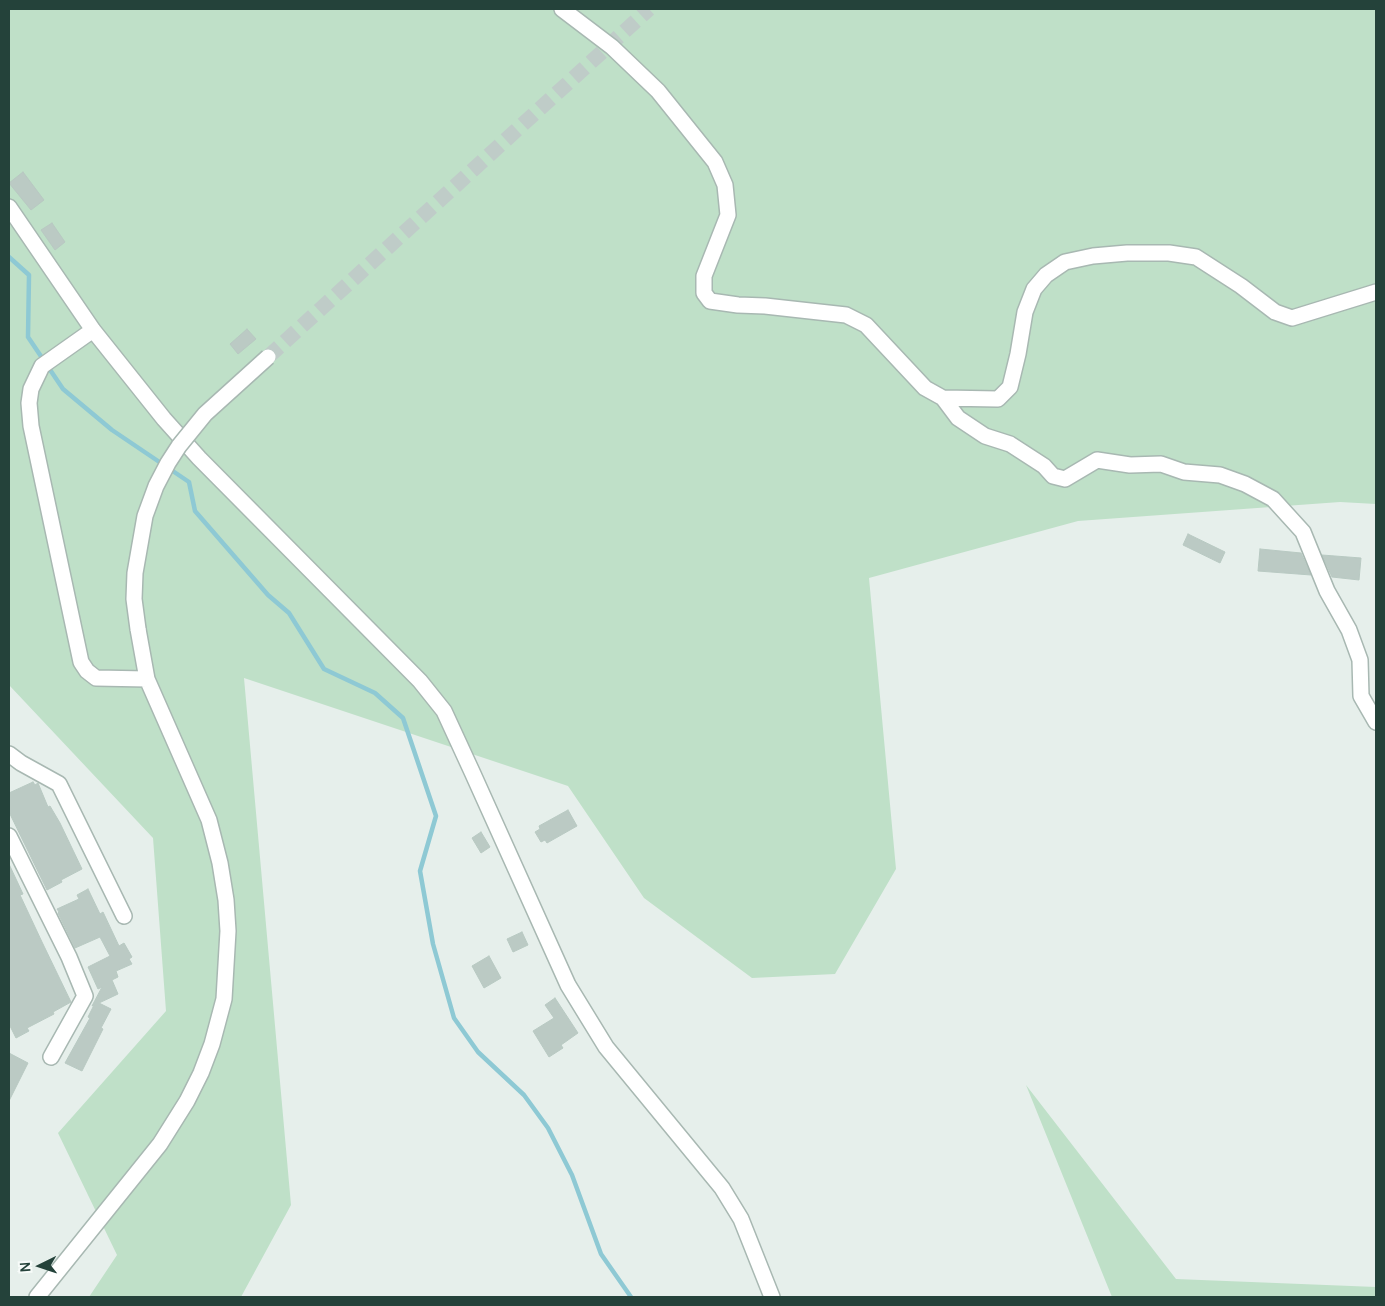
<!DOCTYPE html>
<html>
<head>
<meta charset="utf-8">
<style>
  body { margin:0 }
  #map { position:relative; width:1385px; height:1306px; overflow:hidden; background:#e6efeb; font-family:Manrope,sans-serif }
  canvas { display:block }
  .frame { position:absolute; inset:0; border:10px solid #24423a; pointer-events:none }
  .north { position:absolute; left:15px; top:1241px; width:50px; height:50px; -webkit-text-stroke:4px #f7fbf9; paint-order:stroke; rotate:266deg; font-size:14px; font-weight:700; line-height:20px; text-align:center; color:#24423a }
  .north::after { content:''; display:block; margin:auto; width:18px; height:22px; background:#24423a; clip-path:polygon(50% 0,100% 100%,50% 72%,0 100%) }
</style>
</head>
<body>
<div id="map">
<canvas width="1385" height="1306"></canvas>
<div class="frame"></div>
<div class="north">N</div>
</div>
<script>
const ctx = document.querySelector('canvas').getContext('2d');
ctx.lineJoin = 'round';
function paint(path, color) { ctx.fillStyle = color; ctx.fill(path, 'evenodd'); }
const toPath = rows => new Path2D(rows.map(r => 'M' + r).join(''));
function trace(path, color, width, dash) { ctx.strokeStyle = color; ctx.lineWidth = width; ctx.lineCap = dash ? 'butt' : 'round'; ctx.setLineDash(dash || []); ctx.stroke(path); }
paint(toPath([
  [9,9,1376,9,1376,504,1340,502,1078,521,869,578,896,869,835,974,752,978,644,898,568,786,244,678,291,1205,241,1297,89,1297,117,1255,58,1133,166,1011,153,838,9,685],
  [1026,1085,1176,1279,1376,1287,1376,1297,1112,1297]
]), '#bfe0c8');
trace(toPath([
  [9,257,29,275,28,337,63,389,112,430,189,482,195,511,268,595,289,613,324,669,375,693,403,718,436,816,420,871,433,944,454,1018,478,1052,524,1095,548,1128,572,1175,601,1254,631,1297]
]), '#8ec9d4', 4.5);
const building = toPath([
  [23,172,44,200,31,210,9,183,23,172],
  [52,223,65,242,55,250,41,230,52,223],
  [247,329,256,339,238,354,230,344,247,329],
  [1188,534,1225,552,1220,563,1183,545,1188,534],
  [1260,549,1301,553,1311,575,1258,571,1260,549],
  [1322,555,1361,558,1359,580,1332,577,1322,555],
  [33,782,35,785,38,783,48,807,50,806,60,823,82,869,61,880,62,882,47,890,9,812,9,793,33,782],
  [568,810,577,826,547,843,545,840,541,842,535,832,540,829,539,826,568,810],
  [481,832,490,847,481,853,472,838,481,832],
  [9,864,23,894,20,895,42,942,71,1002,53,1012,54,1014,27,1028,29,1031,16,1038,9,1024,9,864],
  [88,889,100,914,103,912,119,946,124,943,132,957,129,959,132,964,116,971,118,977,112,980,118,994,99,1003,111,1009,101,1028,103,1029,82,1071,65,1063,90,1018,88,1017,94,1005,92,1006,102,987,98,989,88,967,110,956,100,937,75,948,58,913,59,912,57,909,79,899,77,895,88,889],
  [522,932,528,945,513,952,507,939,522,932],
  [489,956,501,978,484,988,472,966,489,956],
  [555,998,578,1033,561,1045,563,1048,549,1057,533,1031,554,1018,545,1005,555,998],
  [9,1053,28,1063,9,1101,9,1053]
]);
paint(building, '#bbcac4');
trace(building, '#b8c9c2', 1);
trace(toPath([
  [268,357,649,9]
]), '#bfccc8', 15, [15, 8]);
const minor = toPath([
  [562,9,612,47,658,91,715,162,725,185,728,215,704,276,704,293,710,301,738,305,765,306,846,315,866,325,925,388,943,398,958,418,985,436,1010,444,1044,466,1053,476,1065,479,1097,460,1130,465,1161,464,1184,472,1220,475,1245,484,1273,499,1303,532,1327,591,1349,630,1360,660,1361,696,1376,722],
  [9,207,93,330,164,419,199,458,420,681,444,711,473,774,568,985,606,1047,722,1188,741,1219,772,1297],
  [93,330,42,366,31,389,29,403,31,426,81,662,87,671,96,678,147,679],
  [943,398,998,399,1010,387,1018,354,1025,312,1034,289,1046,275,1065,262,1093,256,1127,253,1169,253,1196,257,1241,286,1275,312,1292,318,1376,292],
  [9,754,21,763,59,784,124,916],
  [9,836,69,957,85,996,51,1057],
  [37,1297,160,1144,187,1101,201,1073,212,1044,224,999,228,931,226,900,220,863,209,820,147,679,138,629]
]);
trace(minor, '#a8b8b2', 18);
trace(minor, '#fff', 15);
const minorBridge = toPath([
  [138,629,134,599,135,573,145,516,156,486,168,463,179,446,205,414,268,357]
]);
trace(minorBridge, '#a8b8b2', 18, []);
trace(minorBridge, '#fff', 15);
</script>
</body>
</html>
